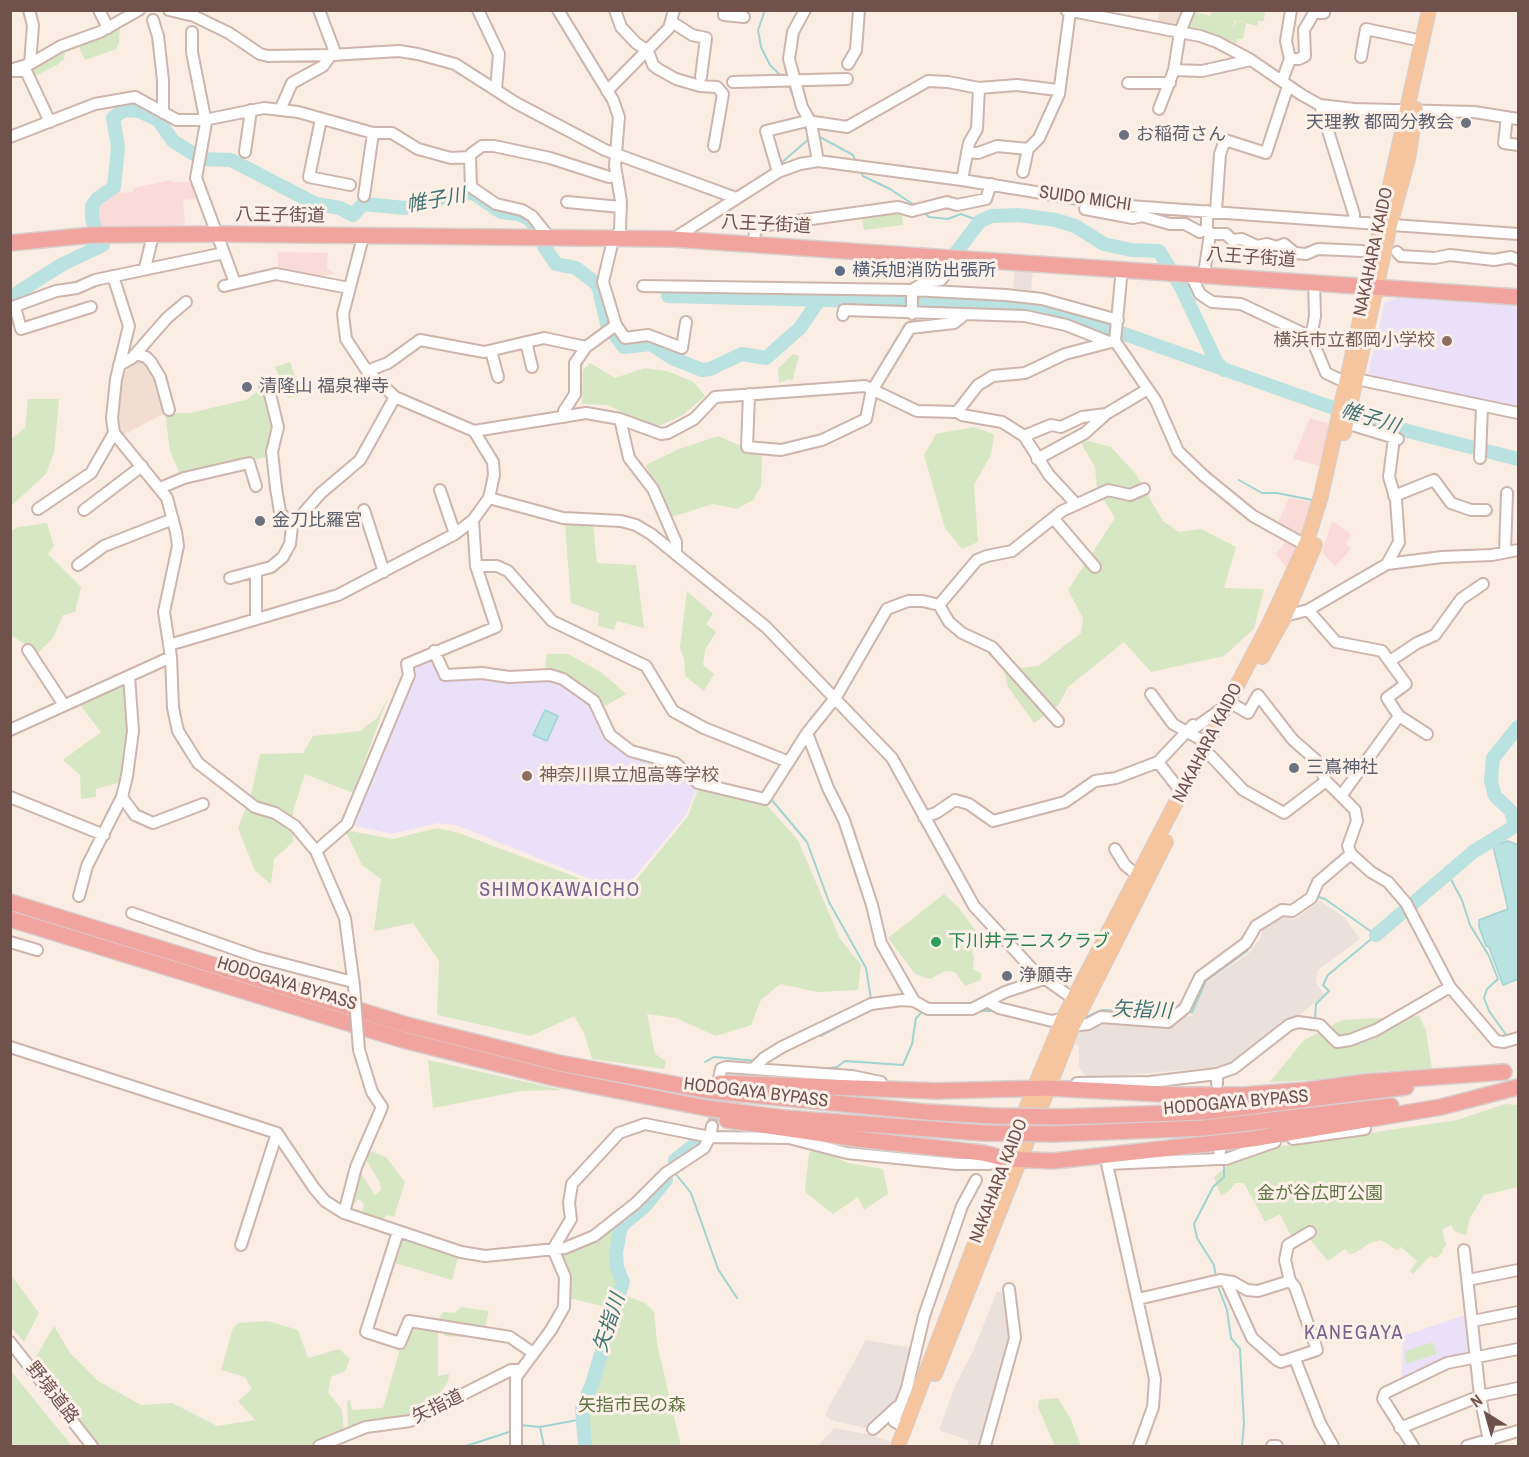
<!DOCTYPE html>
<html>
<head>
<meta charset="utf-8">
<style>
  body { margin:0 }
  #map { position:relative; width:1529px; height:1457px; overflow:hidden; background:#faede3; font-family:"Archivo Narrow",sans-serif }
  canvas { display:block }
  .frame { position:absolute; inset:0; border:12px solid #71514b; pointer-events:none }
  .north { position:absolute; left:1457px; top:1385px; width:60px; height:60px; -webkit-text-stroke:4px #fef1e9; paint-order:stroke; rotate:323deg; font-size:16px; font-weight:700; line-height:24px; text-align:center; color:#71514b }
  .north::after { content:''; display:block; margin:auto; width:21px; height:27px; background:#71514b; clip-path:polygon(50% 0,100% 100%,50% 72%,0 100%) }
</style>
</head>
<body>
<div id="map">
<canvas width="1529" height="1457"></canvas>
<div class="frame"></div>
<div class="north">N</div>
</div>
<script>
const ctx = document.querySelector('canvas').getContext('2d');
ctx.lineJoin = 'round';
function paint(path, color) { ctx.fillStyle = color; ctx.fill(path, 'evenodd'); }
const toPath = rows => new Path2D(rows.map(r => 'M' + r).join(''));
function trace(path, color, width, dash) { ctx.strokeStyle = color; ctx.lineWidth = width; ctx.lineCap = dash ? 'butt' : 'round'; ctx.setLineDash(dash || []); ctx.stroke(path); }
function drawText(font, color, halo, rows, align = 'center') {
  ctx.font = font + ' "Archivo Narrow","Noto Sans JP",sans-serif'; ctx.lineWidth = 6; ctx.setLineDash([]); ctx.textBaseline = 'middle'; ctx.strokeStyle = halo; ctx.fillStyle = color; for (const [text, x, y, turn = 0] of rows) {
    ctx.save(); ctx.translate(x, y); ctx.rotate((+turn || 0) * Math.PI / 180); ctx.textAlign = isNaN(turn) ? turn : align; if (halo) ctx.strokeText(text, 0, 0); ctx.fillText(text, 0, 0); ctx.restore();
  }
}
paint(toPath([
  [1159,11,1186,11,1179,27,1157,26],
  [141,358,152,367,165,413,121,436,116,422,120,380,125,366]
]), '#f2ddd2');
paint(toPath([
  [172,180,173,183,194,181,202,198,183,200,185,227,101,227,97,216,98,209,115,193,133,192,133,188],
  [278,252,328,253,327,268,335,274,303,277,295,271,278,271],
  [1310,418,1329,424,1320,466,1293,459],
  [1289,498,1312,502,1301,538,1276,527],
  [1332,521,1351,534,1346,543,1351,549,1335,566,1322,552],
  [1288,538,1298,544,1288,570,1276,554]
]), '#fadbd7');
paint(toPath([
  [1015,268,1033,270,1031,290,1013,289],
  [1320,901,1345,918,1360,939,1318,970,1316,983,1325,995,1232,1066,1088,1078,1083,1073,1079,1066,1079,1046,1075,1044,1082,1028,1101,1019,1191,1016,1206,983,1248,954,1261,937,1262,931,1282,917,1295,919],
  [997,1292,1002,1292,1004,1301,1009,1327,1009,1348,981,1446,968,1446,968,1440,941,1431,940,1428,955,1386,973,1351],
  [866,1340,913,1348,899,1402,874,1427,864,1428,831,1420,825,1414],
  [834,1428,871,1435,891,1442,889,1446,818,1446]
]), '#eae1dd');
paint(toPath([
  [1396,294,1518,304,1518,409,1367,379,1385,302,1396,299],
  [431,659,442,679,483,677,558,681,593,706,614,744,673,765,697,787,686,815,622,892,456,825,438,823,392,834,349,825,414,669],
  [1468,1314,1468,1355,1435,1364,1402,1380,1403,1336]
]), '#eae0f7');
paint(toPath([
  [1192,11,1210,16,1212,11,1265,11,1264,21,1258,21,1257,26,1235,20,1232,30,1236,21,1246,23,1243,39,1238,39,1235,46,1186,30],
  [120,26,119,43,116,49,85,60,79,47,65,53,64,59,57,65,35,76,29,68,34,58],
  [896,210,902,215,903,225,864,230,861,216],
  [793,354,799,356,792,382,790,379,779,383,778,369],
  [290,362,301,394,288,398,275,367],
  [590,363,615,378,645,368,667,371,694,382,705,396,683,415,655,428,607,405,582,404,583,370],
  [263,387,274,421,271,456,181,476,170,451,165,413,190,413,246,400],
  [28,399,59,399,54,453,46,474,11,506,11,439,25,428],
  [974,427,994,434,991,455,974,485,978,542,962,549,945,528,924,455,936,434],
  [718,436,762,455,761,486,753,500,737,509,713,504,668,518,646,465,679,449],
  [1078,438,1111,447,1135,473,1163,521,1179,532,1201,529,1236,547,1224,588,1264,589,1254,629,1224,656,1151,672,1124,642,1068,687,1058,706,1034,723,1008,687,1003,667,1005,657,1022,668,1038,666,1081,633,1083,618,1068,590,1115,518,1097,489,1095,467],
  [47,523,54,546,48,554,81,587,75,612,63,615,53,638,38,653,11,635,10,531,19,527],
  [565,524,593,525,597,563,636,565,644,628,617,621,614,630,598,626,599,613,571,603],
  [687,591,713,614,706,624,716,632,705,650,703,665,714,674,704,691,685,676,684,658,680,648],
  [547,654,568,654,601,672,626,694,605,706,595,693,545,667],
  [127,679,130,728,124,781,96,789,96,797,81,799,80,775,63,760,101,732,78,702],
  [388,697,353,793,305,774,293,811,293,842,274,859,271,884,255,871,238,828,251,795,260,754,303,753,313,736,360,731,377,718],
  [699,787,764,802,798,840,840,939,861,965,858,990,818,992,780,984,761,1000,751,1025,716,1036,676,1018,647,1014,655,1054,666,1061,664,1069,592,1059,584,1033,574,1016,531,1036,437,1015,439,961,413,923,374,931,381,879,362,865,345,830,393,839,437,828,459,833,624,895,688,816],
  [944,894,958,907,982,939,980,945,972,951,974,957,973,969,981,973,981,980,965,986,955,972,945,971,930,979,915,974,888,938],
  [1419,1016,1426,1031,1432,1070,1384,1071,1321,1080,1270,1082,1303,1041,1342,1020],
  [428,1060,562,1090,521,1091,433,1108],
  [1505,1104,1518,1105,1518,1187,1484,1195,1470,1218,1466,1235,1454,1231,1451,1225,1442,1230,1446,1245,1442,1250,1443,1252,1436,1258,1430,1256,1413,1274,1410,1271,1417,1261,1401,1247,1397,1250,1381,1240,1370,1243,1355,1253,1349,1254,1345,1249,1328,1261,1308,1237,1293,1240,1280,1214,1265,1222,1244,1183,1235,1183,1229,1191,1221,1195,1214,1177,1231,1163,1268,1148,1457,1120],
  [815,1148,848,1163,883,1169,888,1194,864,1210,858,1197,833,1214,805,1192,809,1153],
  [371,1151,386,1157,405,1182,394,1217,386,1215,382,1224,361,1215,364,1204,359,1199,350,1208,360,1172,375,1195,381,1190,380,1183,365,1158],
  [628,1218,621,1226,616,1252,617,1267,623,1282,615,1308,624,1295,645,1303,654,1312,657,1344,681,1446,590,1446,587,1418,600,1373,602,1329,615,1309,569,1298,568,1271,561,1254,594,1242],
  [399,1239,458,1257,452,1280,392,1262],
  [11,1275,39,1313,24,1342,11,1327],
  [461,1307,489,1311,484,1330,468,1328,465,1337,444,1336,443,1329,436,1323,443,1312,454,1313],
  [268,1321,298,1330,308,1358,339,1349,350,1359,345,1371,331,1377,328,1392,342,1410,344,1434,319,1446,99,1446,33,1362,54,1326,70,1353,98,1381,141,1405,172,1403,217,1426,255,1420,238,1401,252,1389,245,1377,221,1370,233,1328,238,1323],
  [414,1327,434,1327,438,1332,438,1376,449,1374,448,1382,434,1401,436,1408,425,1413,386,1423,348,1426,347,1401,350,1400,352,1410,383,1408,403,1339],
  [1433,1342,1437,1354,1406,1364,1405,1351],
  [10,1371,11,1371,72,1446,11,1446],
  [1058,1398,1071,1420,1081,1446,1056,1446,1054,1444,1038,1407,1039,1400]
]), '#d8e7c3');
const water = toPath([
  [545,710,558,716,547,741,533,735,545,710],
  [1508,841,1518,845,1518,979,1503,985,1489,947,1486,946,1479,927,1479,920,1508,909,1493,846,1508,841]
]);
paint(water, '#b9e2e0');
trace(water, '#a0d4d2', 1.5);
trace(toPath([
  [765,10,758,30,761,47,770,65,782,77],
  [788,84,794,98],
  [818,136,853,155,856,162],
  [780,164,810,138],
  [860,170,863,176,890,189,917,207],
  [923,212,929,217,948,219,961,214,980,221],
  [1239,480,1262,493,1277,493,1312,500],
  [771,799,807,842,829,902,866,968,871,999],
  [1448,874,1462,900,1470,925,1489,956,1498,979,1487,989,1484,998,1489,1011,1507,1036],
  [1315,901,1319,897,1325,899,1376,935,1328,975,1323,985,1329,991,1316,1004,1315,1020],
  [979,1011,994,1011],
  [1184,1013,1192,1012,1206,981,1247,951,1261,928],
  [940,1014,953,1014],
  [1084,1018,1102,1010,1173,1013],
  [821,1036,850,1020],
  [705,1062,714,1057,757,1061],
  [825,1069,837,1067,845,1061,903,1065,912,1044,916,1018,922,1012,926,1013],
  [297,1172,319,1201],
  [675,1173,691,1193,718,1269,737,1298],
  [343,1218,394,1236],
  [400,1237,417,1243],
  [602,1237,628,1218],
  [572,1251,594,1241],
  [462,1257,481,1261,552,1255],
  [1216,1278,1214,1265,1197,1238,1194,1224,1213,1187,1224,1177,1224,1161],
  [1217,1284,1227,1310,1231,1338,1240,1349,1244,1424,1242,1446],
  [520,1425,540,1427,583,1419],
  [540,1427,544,1446],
  [466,1446,512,1431]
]), '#a0d4d2', 2);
trace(toPath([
  [955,254,980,221,992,216,1018,215,1056,220,1075,226,1104,244,1131,250,1159,251,1180,285,1217,363,1224,370],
  [668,296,1024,305,1065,313,1376,423,1518,459],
  [10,301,20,291,63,264,103,245,92,220,92,206,97,199,114,187,118,147,113,118,124,110,139,111,158,120,173,141,202,159,231,160,316,204,340,208,353,215,363,204,405,208,456,194,473,193,501,212,518,214,529,219,539,231,545,248,556,264,576,268,598,285,607,324,624,347,651,344,672,358,702,370,710,369,742,354,766,358,800,328,819,300],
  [1376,935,1473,852,1515,826,1511,811,1495,796,1491,781,1493,758,1518,727],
  [675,1160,694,1145],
  [585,1446,582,1408,592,1384,623,1282,617,1267,616,1252,621,1226,644,1207,666,1180]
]), '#b9e2e0', 14);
trace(toPath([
  [712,1126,718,1085]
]), '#d8c6bd', 10, [10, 5]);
const minor = toPath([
  [29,10,33,25,30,64],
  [99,10,108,28],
  [169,10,194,16,229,33,260,54,268,56,331,55],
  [319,10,336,55],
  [478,10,499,54,496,90],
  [558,10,613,100,619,117,615,166,621,201,620,230,612,244,603,282,616,325,625,338,648,335,682,348,686,322],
  [615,10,621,27,636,43,648,51,653,65,658,69,676,79,700,86,717,87,723,94,714,146],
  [724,10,724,15,744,17],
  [805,10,793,32,789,59,802,107,811,123,818,161],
  [1066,10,1200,36,1217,42,1251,60,1302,95,1320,105,1354,109,1474,112,1518,119],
  [153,20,158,36,163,80,163,113],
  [672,22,692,35,706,38,701,77],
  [1361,57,1366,29,1422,41],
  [1290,59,1299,59,1305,56,1304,30,1314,13,1324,13],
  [848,64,856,50,859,10],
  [10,70,30,64,61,46,100,32,139,10],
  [1174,70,1202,71,1251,60],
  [14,71,26,71,50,122],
  [1282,81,1290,59,1286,41,1291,10],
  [733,82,847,79],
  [1128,83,1170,83],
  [979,88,1017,85,1058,90],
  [607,91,669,28,674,10],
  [1320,105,1354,214,1354,222],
  [1159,109,1174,70,1180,32,1189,10],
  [280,110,292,83,323,66,331,55,399,51,418,54,455,64,516,103,605,150,736,198],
  [1507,117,1504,143,1518,145],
  [321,119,309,177,350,185],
  [10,137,95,104,135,97,177,120,204,120,264,108,298,112,373,133,392,133,418,149,451,158,470,157,471,154,482,146,494,146,550,158,609,177,615,176],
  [245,152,251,110],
  [967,152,978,153,997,146,1028,149],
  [470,157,471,187,496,204,522,210,532,216,549,237],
  [778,172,766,131,807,121,847,127,928,81,948,82,979,88,977,129,969,143,962,180],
  [1023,172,1028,149,1039,138,1059,94,1070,12],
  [364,196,373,133],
  [567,202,621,207],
  [1085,209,1133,218,1142,216,1170,224,1185,224,1200,232,1207,229,1207,211],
  [1216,211,1220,154,1225,140,1266,153,1288,86],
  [1210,234,1226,234,1232,240,1242,239,1257,246,1267,244,1277,247,1284,244,1295,253,1306,254,1318,249,1362,251],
  [673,239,778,172,800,164,818,161,962,180,1115,205,1518,234],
  [754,243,755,230,768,225,898,207,912,211,947,202,957,205,986,199,991,184],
  [1397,252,1401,256,1435,258,1450,255,1494,260,1511,257,1518,260],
  [224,253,235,283],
  [145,268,153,235],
  [1190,273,1200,294,1212,302,1241,304,1311,337,1326,373,1345,382],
  [1204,274,1210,234,1207,229],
  [113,276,129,326,116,379,112,418,114,433,167,498,176,532,178,546,164,612,171,657,173,708,178,731,198,763,255,807,275,813,295,826,316,851,345,918,354,986],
  [224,286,276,274,349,288],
  [643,286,912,290,1006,295,1042,299,1118,320],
  [15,307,21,329,91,307],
  [10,308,56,291,77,288,95,280,224,253,196,178,206,123,192,52,192,32],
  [912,314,912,290,925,282,941,280,958,258],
  [843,315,844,310,1025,316,1066,325,1109,342],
  [1311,337,1315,316,1314,282],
  [1115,341,1156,401,1178,451,1204,476,1253,516,1300,542,1312,545],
  [1115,341,1122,268],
  [526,342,532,367],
  [491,351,498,377],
  [135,354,146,357,151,362,160,377,169,410],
  [119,365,132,358,167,318,186,302],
  [367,371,388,363,420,340,484,352,544,338,586,347],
  [1356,379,1518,413],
  [265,386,269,390,278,427,272,452,276,488,280,512,292,526],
  [873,389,910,328,954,323,963,316],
  [749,394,747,447,781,450,822,440,866,419,872,389],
  [957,412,962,415,1002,422,1024,436,1049,475,1076,504],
  [564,417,564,411,575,394,575,363,586,347,616,325],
  [620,419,629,458,653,489,676,542,676,554],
  [1346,423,1398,439],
  [474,431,586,413,620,419,661,434,668,433,694,419,715,397,865,386,917,411,957,412,978,385,993,376,1025,373,1065,354,1115,341],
  [1024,436,1051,425,1061,427,1082,417,1106,414,1148,389],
  [1480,458,1482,406],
  [1037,459,1085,433,1106,414],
  [160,488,184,478,249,463,256,486],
  [440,490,455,534],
  [1394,496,1434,480,1451,503,1471,510,1486,510],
  [489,498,563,518,621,521,636,525,651,534,766,627,892,758,974,906,1034,971,1078,1002],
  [38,509,91,473,114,433],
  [84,510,142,466],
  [364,510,384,572],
  [1054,519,1095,567],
  [1505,552,1507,493],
  [1387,564,1399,542,1396,500,1389,477,1394,438],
  [78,565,104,546,173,519],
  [476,566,497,566,508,571,552,621,646,666,673,711,704,728,789,762],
  [256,572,256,619],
  [230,578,271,567,283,557,290,544,292,526,321,493,360,460,395,397],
  [939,605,949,622,962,633,992,647,1058,721],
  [1308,610,1336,642,1382,651,1406,684,1387,698,1399,716,1341,796],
  [1285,616,1308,610,1387,564,1442,557,1492,555,1518,550],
  [169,645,338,595,455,534,473,520,489,498,494,475,493,462,474,431,395,397,367,371,346,339,343,314,363,237],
  [28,650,64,705],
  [434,651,445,675,482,673,509,677,550,675,563,679,594,701,610,735,631,751,675,763,698,783,765,799,807,733,836,697,887,609,908,601,923,601,939,605,977,560,987,556,1012,551,1062,511,1108,490,1130,495,1144,489],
  [1390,661,1417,643,1435,635,1461,599,1483,584],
  [1151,694,1173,724,1207,743],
  [1399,716,1427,734],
  [10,730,171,657],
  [1189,732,1227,705,1236,706,1248,713,1258,695,1293,740,1316,760,1326,781,1355,810,1357,821,1348,846,1351,854,1371,872,1388,882,1406,903,1450,987,1496,1041,1504,1042,1518,1038],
  [807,733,828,788,844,820,872,905,881,943,914,1001],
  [1211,756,1243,790,1284,813,1326,781],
  [1158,762,1182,793],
  [10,797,104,835],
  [122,797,135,815,153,823,203,804],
  [924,817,936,813,955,800,969,804,993,821,1065,802,1095,781,1116,778,1158,762,1193,725],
  [1115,849,1125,865,1138,876],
  [316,851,347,824,409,675,407,664,496,627,476,566,473,520],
  [79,896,87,866,122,797,127,776,133,731,129,676],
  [132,913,257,957,353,982],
  [10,942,37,950],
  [989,1002,999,1008,1052,1021,1063,1019],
  [1073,1026,1088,1024,1101,1017,1168,1022,1185,1008,1200,977,1246,943,1256,926,1282,910,1292,911,1311,898,1318,882,1351,854],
  [10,1047,277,1133,314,1188,325,1201,344,1213,461,1252,485,1256,565,1248,594,1236,636,1203,666,1173,704,1148,710,1137,712,1126],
  [754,1068,764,1058,782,1047,871,1004,902,1000,914,1001,928,1009,972,1009,1005,992,1044,979],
  [1217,1074,1234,1068,1289,1025,1298,1022,1320,1025,1337,1042,1350,1040,1376,1030,1450,987],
  [719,1079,721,1069,726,1067,852,1076,881,1082],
  [1077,1083,1150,1082,1217,1074,1217,1084],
  [1293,1139,1365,1129],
  [1105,1155,1155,1379,1153,1407,1139,1446],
  [1218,1159,1226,1159,1275,1142],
  [1107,1164,1218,1159,1220,1151],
  [344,1213,356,1167,382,1107,372,1092,359,1050],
  [398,1232,366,1332,400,1343,409,1321,510,1337,533,1353],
  [241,1245,277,1133],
  [1464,1250,1480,1396,1490,1446],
  [1468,1280,1518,1270],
  [1290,1281,1285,1260,1288,1245,1310,1232],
  [1138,1299,1220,1280,1233,1282,1247,1290,1258,1291,1290,1281,1295,1287,1317,1350,1281,1362,1277,1360,1252,1338,1226,1281],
  [1473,1321,1518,1312],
  [10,1342,92,1446],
  [1295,1359,1320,1423,1333,1446],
  [905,1428,894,1421,907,1388,924,1316,962,1206,976,1180],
  [1400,1428,1480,1396,1518,1388],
  [873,1429,897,1407],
  [319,1446,366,1427,410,1421,511,1370,521,1370],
  [516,1446,516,1377,551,1330,564,1307,565,1277,553,1249,571,1219,569,1203,572,1184,619,1133,645,1124,710,1137,789,1138,847,1153,956,1164,989,1164,1007,1159],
  [985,1446,1015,1338,1009,1289],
  [1272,1446,1277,1446],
  [1413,1446,1383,1399,1385,1393,1447,1363,1518,1349],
  [1467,1446,1518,1431]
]);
const major = toPath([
  [1344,433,1390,225,1408,159,1416,109],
  [1262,657,1285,616,1315,545],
  [935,1374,1073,1026,1166,842],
  [898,1446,1034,1088,1063,1019,1268,626,1306,544,1321,496,1429,10]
]);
const highway = toPath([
  [10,243,92,235,219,234,673,239,1518,297],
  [10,902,407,1025,559,1063,711,1091,926,1112,994,1116],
  [10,919,403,1040,554,1078,706,1108,785,1118,983,1133],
  [720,1083,937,1091,1048,1088,1182,1095,1244,1095,1307,1090,1365,1082,1504,1072],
  [1060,1117,1205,1112,1406,1087],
  [727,1120,865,1140,983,1153,1007,1159,1053,1161,1252,1139,1441,1107,1518,1087],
  [1054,1134,1204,1128,1391,1106]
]);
trace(minor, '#cdb5ad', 14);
trace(major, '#d7cecd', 16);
trace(highway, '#d7cecd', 18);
trace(minor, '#fff', 10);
trace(major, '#f5c59f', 14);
trace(highway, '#f1a39d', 15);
const minorBridge = toPath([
  [354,986,359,1050]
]);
const highwayBridge = toPath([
  [994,1116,1060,1117],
  [983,1133,1054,1134]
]);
trace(minorBridge, '#cdb5ad', 14, []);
trace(highwayBridge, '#d7cecd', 18, []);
trace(minorBridge, '#fff', 10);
trace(highwayBridge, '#f1a39d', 15);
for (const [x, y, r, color] of [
  [1466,123,6,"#6b7280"],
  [1124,135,6,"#6b7280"],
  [840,271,6,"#5c6f8a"],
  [1447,341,6,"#8d6e63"],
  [247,387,6,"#6b7280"],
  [260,521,6,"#6b7280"],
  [1294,768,6,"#6b7280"],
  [527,776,6,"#8d6e63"],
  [936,942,6,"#2e9e5b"],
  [1007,976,6,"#6b7280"]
]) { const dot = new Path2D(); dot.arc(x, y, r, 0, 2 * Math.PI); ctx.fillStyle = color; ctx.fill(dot); trace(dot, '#fef1e9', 2); }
drawText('18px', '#5b616d', '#fef1e9', [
  ["天理教 都岡分教会",1454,123,"right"],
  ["お稲荷さん",1136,135],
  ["清隆山 福泉禅寺",259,387],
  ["金刀比羅宮",272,521],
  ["三嶌神社",1306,768],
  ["浄願寺",1019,976]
], 'left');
drawText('18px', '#71514b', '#fef1e9', [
  ["SUIDO MICHI",1085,199,8],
  ["八王子街道",280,216,1],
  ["八王子街道",766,225,3],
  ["NAKAHARA KAIDO",1374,252,-78],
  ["八王子街道",1251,258,4],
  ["NAKAHARA KAIDO",1208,743,-63],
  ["HODOGAYA BYPASS",287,984,17],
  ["HODOGAYA BYPASS",756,1093,7],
  ["HODOGAYA BYPASS",1236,1103,-5],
  ["NAKAHARA KAIDO",999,1181,-69],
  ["野境道路",52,1393,52],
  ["矢指道",438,1407,-26]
]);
drawText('18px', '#4e5e75', '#fef1e9', [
  ["横浜旭消防出張所",852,271]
], 'left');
drawText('18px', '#785e54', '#fef1e9', [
  ["横浜市立都岡小学校",1435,341],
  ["神奈川県立旭高等学校",539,776,"left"]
], 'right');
drawText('18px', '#27864d', '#fef1e9', [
  ["下川井テニスクラブ",948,942]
], 'left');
drawText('18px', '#5d7643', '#fef1e9', [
  ["金が谷広町公園",1320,1194],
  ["矢指市民の森",632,1406]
]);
drawText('italic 20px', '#407674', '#fef1e9', [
  ["帷子川",436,201,-10],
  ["帷子川",1370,419,17],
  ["矢指川",1142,1011,2],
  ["矢指川",610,1323,-72]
]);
ctx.letterSpacing = '1.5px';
drawText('20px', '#77638d', '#fef1e9', [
  ["SHIMOKAWAICHO",560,891],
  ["KANEGAYA",1354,1334]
]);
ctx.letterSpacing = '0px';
</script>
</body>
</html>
